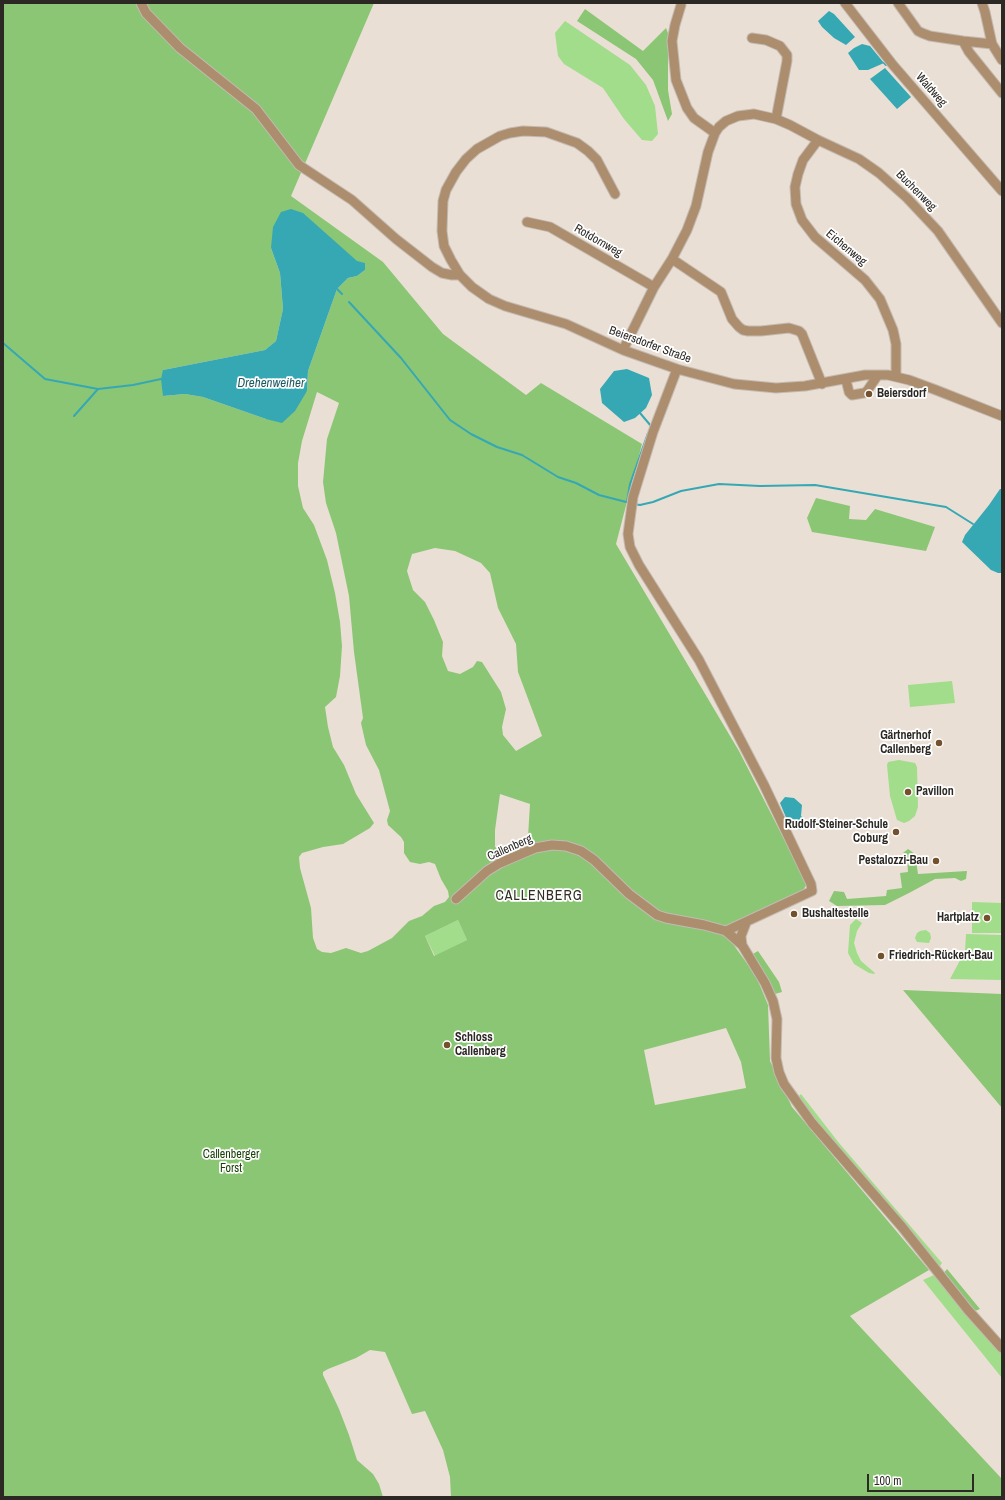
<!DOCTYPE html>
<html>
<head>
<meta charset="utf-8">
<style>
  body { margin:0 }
  #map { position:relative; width:1005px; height:1500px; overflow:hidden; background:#eadfd4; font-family:"Archivo Narrow",sans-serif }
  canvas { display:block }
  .frame { position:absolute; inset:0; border:4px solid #2c2824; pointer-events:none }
  .scale { position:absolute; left:867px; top:1474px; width:107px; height:18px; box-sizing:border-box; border:2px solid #2c2824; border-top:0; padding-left:5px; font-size:12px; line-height:14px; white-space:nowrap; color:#2c2824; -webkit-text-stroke:3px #fff; paint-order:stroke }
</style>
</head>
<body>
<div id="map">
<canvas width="1005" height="1500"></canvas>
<div class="frame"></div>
<div class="scale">100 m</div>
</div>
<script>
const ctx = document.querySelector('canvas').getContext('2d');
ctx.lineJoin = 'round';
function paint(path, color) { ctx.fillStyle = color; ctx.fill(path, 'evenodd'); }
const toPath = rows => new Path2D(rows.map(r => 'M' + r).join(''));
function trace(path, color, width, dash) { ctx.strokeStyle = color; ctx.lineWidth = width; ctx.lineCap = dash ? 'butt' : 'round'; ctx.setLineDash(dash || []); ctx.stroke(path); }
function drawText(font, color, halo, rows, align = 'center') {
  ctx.font = font + ' "Archivo Narrow",sans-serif'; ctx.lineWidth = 3.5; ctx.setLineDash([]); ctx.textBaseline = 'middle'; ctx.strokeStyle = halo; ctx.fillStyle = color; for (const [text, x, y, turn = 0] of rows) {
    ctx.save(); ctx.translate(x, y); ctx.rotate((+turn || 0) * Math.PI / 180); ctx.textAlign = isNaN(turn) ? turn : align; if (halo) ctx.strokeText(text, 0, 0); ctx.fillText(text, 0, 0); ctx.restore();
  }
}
paint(toPath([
  [565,21,630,65,646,85,655,106,658,134,652,141,642,140,624,119,603,88,564,64,558,56,555,33],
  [952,681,955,703,910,707,908,685],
  [899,760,915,763,917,767,918,807,915,816,909,821,904,823,897,820,890,796,887,765,888,762],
  [972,902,1002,903,1002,933,972,933],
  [856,919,862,923,857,931,854,943,857,953,861,961,875,973,874,974,869,973,854,964,848,953,850,925],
  [458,920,467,940,435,956,425,936],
  [926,930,930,933,931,938,929,943,917,942,915,938,917,933,920,931],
  [966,934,1002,935,1002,980,950,979,965,951],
  [801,1094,839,1143,942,1263,940,1266,935,1265,816,1123,797,1098],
  [934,1275,982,1333,1002,1352,1002,1378,923,1280]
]), '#a1dd8b');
paint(toPath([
  [3,3,374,3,291,196,383,262,443,334,526,395,541,383,642,444,616,544,739,751,807,884,802,892,742,922,728,937,756,976,768,1005,770,1061,792,1107,929,1270,850,1316,1002,1479,1002,1497,451,1497,450,1477,443,1450,425,1411,412,1414,385,1352,370,1350,356,1358,328,1369,323,1372,323,1375,339,1409,349,1435,357,1460,373,1474,379,1484,383,1497,3,1497],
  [271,248,364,263,365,270,357,276,348,278,337,289,308,371,307,391,266,419,203,397,185,394,163,396,163,370,265,350,276,341,283,309,280,273],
  [317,392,339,403,327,439,323,482,326,503,336,533,349,596,354,652,363,718,361,723,366,745,379,770,390,811,387,820,388,825,401,837,404,842,404,853,410,862,420,864,429,862,435,864,441,879,448,891,449,897,445,902,434,906,422,916,409,921,392,938,368,951,361,953,346,948,331,953,322,952,317,949,313,938,311,908,300,868,299,857,302,853,323,847,343,844,370,828,374,823,356,794,344,765,333,747,328,727,325,707,336,697,340,676,342,646,340,622,335,593,327,560,314,525,303,508,298,486,298,463,302,441],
  [435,548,455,551,481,563,490,573,498,608,516,644,518,672,542,736,516,751,503,735,502,727,506,709,501,692,482,662,477,661,473,667,460,674,448,671,442,656,443,642,434,620,425,602,413,590,407,571,412,554],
  [500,794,530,804,528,837,506,853,495,847,495,830],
  [458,920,467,940,434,956,425,936],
  [726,1028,741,1062,746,1088,655,1105,644,1050],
  [585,9,643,51,666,28,668,33,668,90,672,114,668,121,653,80,636,59,577,21],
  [816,498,850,506,849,519,866,520,875,509,935,527,926,551,812,532,807,518],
  [908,849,915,854,918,874,967,871,966,879,961,881,955,878,935,879,909,893,885,905,837,906,829,901,834,891,844,892,847,899,886,896,887,890,902,888,900,873,908,872,907,856,903,853],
  [758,951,779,982,782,992,775,994,751,955],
  [903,990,1002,994,1002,1108],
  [947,1269,980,1309,975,1311,943,1274]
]), '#8bc675');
paint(toPath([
  [829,11,834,14,855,37,846,45,834,38,822,27,818,21],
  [862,44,870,46,884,63,868,70,859,70,848,53,854,48],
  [885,68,911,97,897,109,870,79],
  [291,209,303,213,357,261,365,263,365,270,357,276,348,278,337,289,308,371,307,391,295,411,282,423,266,419,203,397,185,394,163,396,161,379,163,370,265,350,276,341,283,309,280,273,271,248,273,227,281,212],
  [627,369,649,378,652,395,646,408,635,418,624,422,602,403,600,389,614,371],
  [1000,489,1002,489,1002,573,998,573,991,570,962,542,965,535,989,505],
  [785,797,794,798,802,805,801,816,804,819,801,830,790,827,780,803]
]), '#35a8b4');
trace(toPath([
  [884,63,886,65],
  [337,289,342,294],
  [349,302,401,358,450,420,471,434,497,447,522,455,558,477,576,483,599,495,630,503],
  [3,343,45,379,98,389,133,385,161,379],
  [640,413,651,426,650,428],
  [74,416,98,389],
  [627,502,630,484,648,433],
  [634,504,640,505,653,502,681,491,719,484,760,486,815,485,946,507,973,524]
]), '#35a8b4', 2);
const minor = toPath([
  [141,3,146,13,180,48,256,109,299,165,352,200,396,239,432,267,442,273,452,275,460,275],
  [845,3,893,65,1002,191],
  [898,3,918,31,922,33,930,36,963,41,992,44],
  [982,3,985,12,992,44,1002,60],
  [681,5,675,25,672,41,676,80,687,108,694,118,715,133],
  [752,38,766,40,780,46,787,55,787,61,776,119],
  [963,41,969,52,1002,93],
  [818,140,803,160,798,174,795,187,796,204,802,220,815,237,865,280,880,299,893,330,896,344,896,376],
  [615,194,597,160,588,151,577,143,546,132,523,131,510,133,500,136,477,149,466,159,456,172,446,190,443,201,442,231,444,246,451,260,460,275,472,287,489,299,505,306,566,324,623,350,677,369,734,384,776,388,805,386,865,375,888,375,909,380,936,390,1002,416],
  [527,222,550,227,654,287],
  [672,259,721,292,732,319,739,327,743,330,748,331,761,331,789,328,799,331,802,334,822,384],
  [623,350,654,287,672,259,687,230,696,206,708,152,715,133,719,127,726,121,738,116,754,114,776,119,790,125,818,140,859,159,879,173,907,198,938,231,1002,323],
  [677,369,653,432,633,497,628,534,630,547,639,565,699,660,764,785,811,884,812,891,726,931],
  [846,380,849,392,852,395,864,393,867,391,878,375],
  [456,899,487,871,500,863,535,848,552,845,566,846,581,851,594,860,629,894,657,915,666,918,704,925,726,931,742,945],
  [746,923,741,936,742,945,765,983,773,1001,777,1019,776,1058,779,1072,784,1084,812,1123,902,1227,968,1310,1002,1348]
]);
trace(minor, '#c4bab1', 11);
trace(minor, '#ac8e6f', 9);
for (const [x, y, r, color] of [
  [869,394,4,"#75502c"],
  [939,743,4,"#75502c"],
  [908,792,4,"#75502c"],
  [896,832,4,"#75502c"],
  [936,861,4,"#75502c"],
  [794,914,4,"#75502c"],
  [987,918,4,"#75502c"],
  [881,956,4,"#75502c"],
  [447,1045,4,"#75502c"]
]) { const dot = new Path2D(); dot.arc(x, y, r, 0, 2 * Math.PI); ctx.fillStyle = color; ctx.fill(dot); trace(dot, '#fff', 1.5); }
drawText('12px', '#2c2824', '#fff', [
  ["Waldweg",931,90,49],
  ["Buchenweg",916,191,45],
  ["Rotdornweg",598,241,30],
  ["Eichenweg",846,248,40],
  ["Beiersdorfer Straße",650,345,20],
  ["Callenberg",510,848,-24]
]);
drawText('bold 12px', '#2c2824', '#fff', [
  ["Beiersdorf",877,394],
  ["Gärtnerhof",931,736,"right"],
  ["Callenberg",931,750,"right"],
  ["Pavillon",916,792],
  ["Rudolf-Steiner-Schule",888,825,"right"],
  ["Coburg",888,839,"right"],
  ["Pestalozzi-Bau",928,861,"right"],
  ["Bushaltestelle",802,914],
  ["Hartplatz",979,918,"right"],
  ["Friedrich-Rückert-Bau",889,956],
  ["Schloss",455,1038],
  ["Callenberg",455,1052]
], 'left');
drawText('12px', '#1b4108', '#fff', [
  ["Callenberger",231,1155],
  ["Forst",231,1169]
]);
drawText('italic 13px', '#1d5b62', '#fff', [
  ["Drehenweiher",271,384]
]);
ctx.letterSpacing = '1px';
drawText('14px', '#352d24', '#fff', [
  ["CALLENBERG",539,896]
]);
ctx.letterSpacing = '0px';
</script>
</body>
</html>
